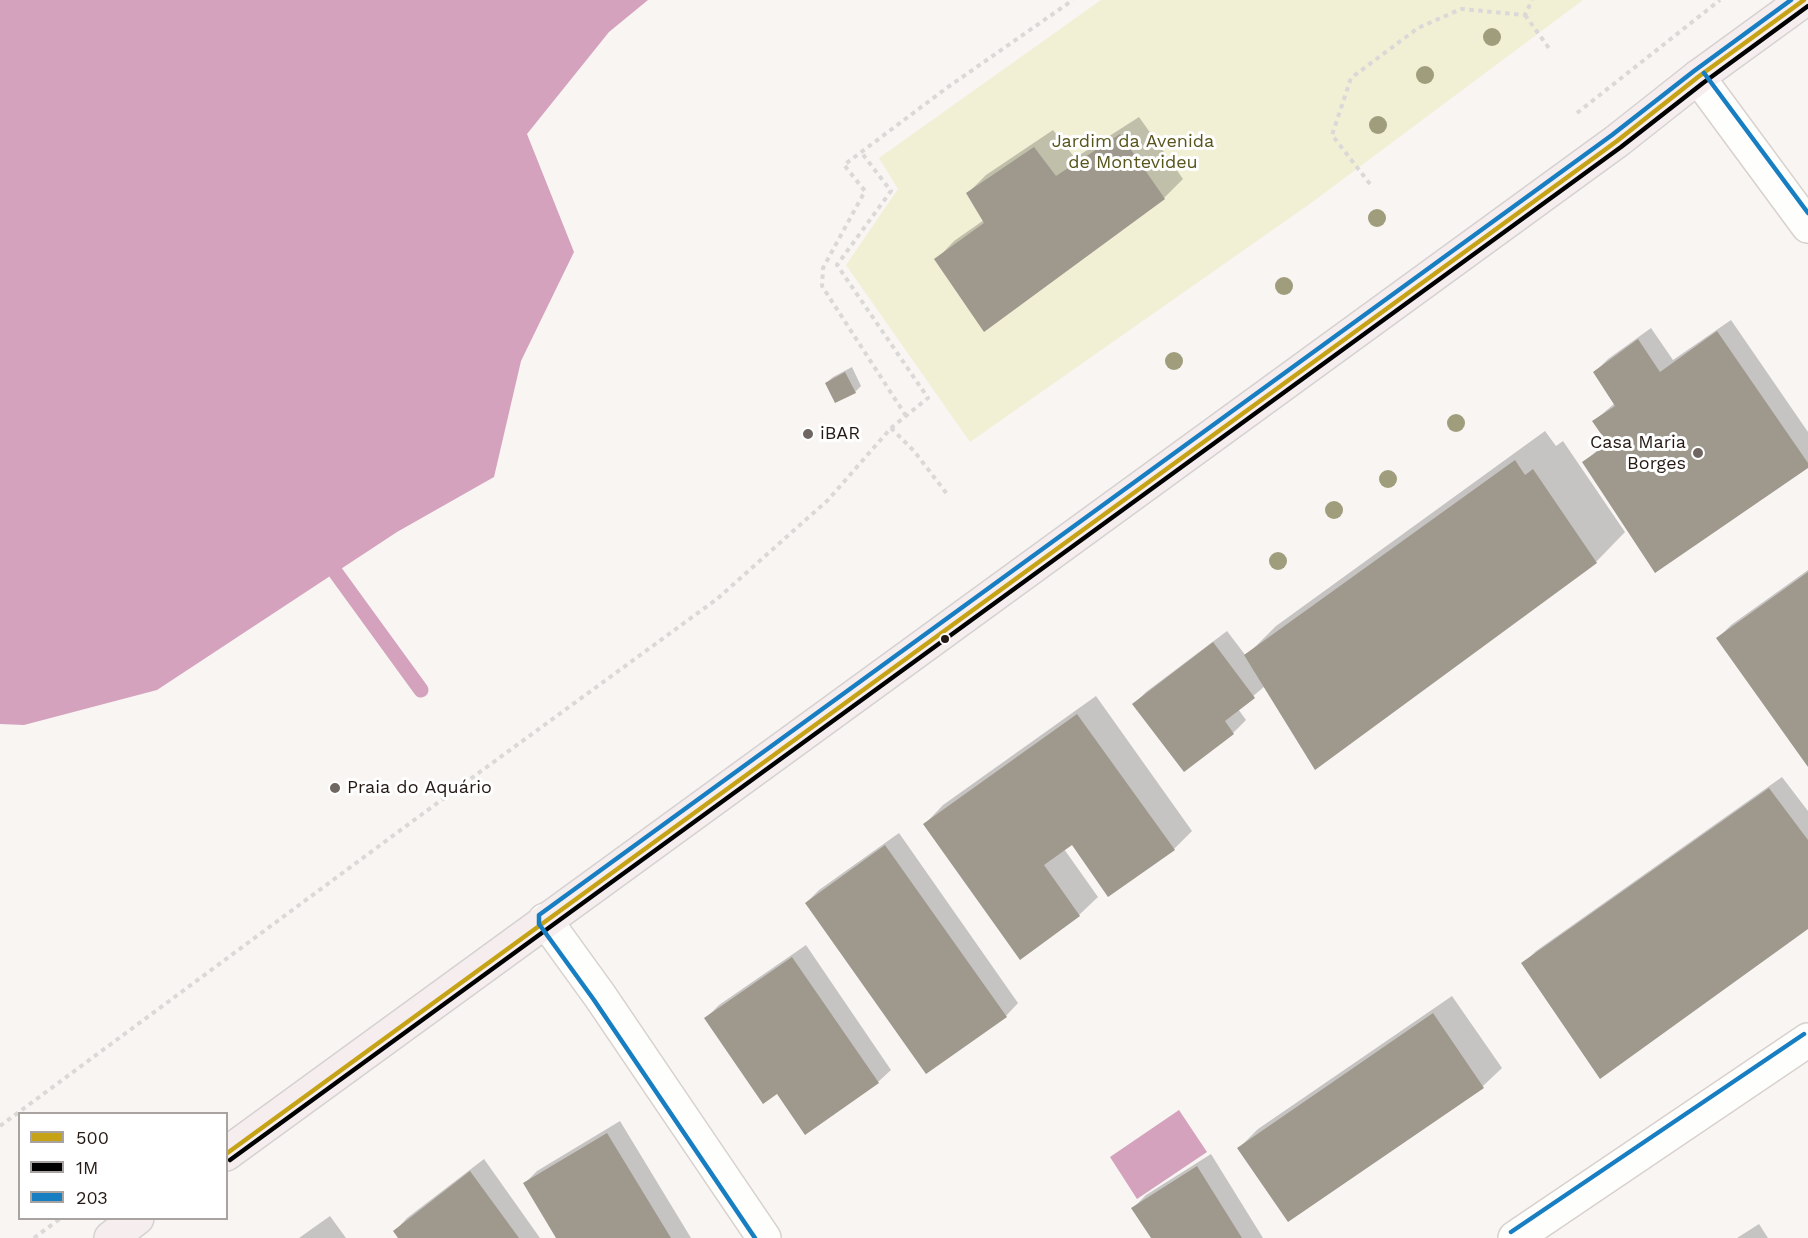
<!DOCTYPE html>
<html>
<head>
<meta charset="utf-8">
<style>
  body { margin:0 }
  #map { position:relative; width:1808px; height:1238px; overflow:hidden; background:#f8f5f3; font-family:"Work Sans",sans-serif }
  canvas { display:block }
  .legend { position:absolute; left:18px; top:1112px; width:210px; height:108px; box-sizing:border-box; background:#fff; border:2px solid #a8a3a1; margin:0; padding:8px 10px; list-style:none; font-size:18px; color:#251914 }
  .legend li { display:flex; align-items:center; gap:12px; height:30px }
  .legend b { width:30px; border:2px solid #a8a3a1 }
</style>
</head>
<body>
<div id="map">
<canvas width="1808" height="1238"></canvas>
<ul class="legend">
<li><b style="height:8px;background:#c6a316"></b>500</li>
<li><b style="height:8px;background:#000"></b>1M</li>
<li><b style="height:8px;background:#187ec2"></b>203</li>
</ul>
</div>
<script>
const ctx = document.querySelector('canvas').getContext('2d');
ctx.lineJoin = 'round';
function paint(path, color) { ctx.fillStyle = color; ctx.fill(path, 'evenodd'); }
const toPath = rows => new Path2D(rows.map(r => 'M' + r).join(''));
function trace(path, color, width, dash) { ctx.strokeStyle = color; ctx.lineWidth = width; ctx.lineCap = dash ? 'butt' : 'round'; ctx.setLineDash(dash || []); ctx.stroke(path); }
function drawText(font, color, halo, rows, align = 'center') {
  ctx.font = font + ' "Work Sans",sans-serif'; ctx.lineWidth = 6; ctx.setLineDash([]); ctx.textBaseline = 'middle'; ctx.strokeStyle = halo; ctx.fillStyle = color; for (const [text, x, y, turn = 0] of rows) {
    ctx.save(); ctx.translate(x, y); ctx.rotate((+turn || 0) * Math.PI / 180); ctx.textAlign = isNaN(turn) ? turn : align; if (halo) ctx.strokeText(text, 0, 0); ctx.fillText(text, 0, 0); ctx.restore();
  }
}
paint(toPath([
  [1101,0,1583,0,1311,203,970,442,846,265,898,189,879,158]
]), '#f1efd4');
paint(toPath([
  [0,0,648,0,609,32,527,134,574,252,521,361,494,477,397,532,157,690,24,725,0,724],
  [1179,1110,1207,1152,1137,1199,1110,1157]
]), '#d4a2bd');
paint(toPath([
  [1139,117,1183,179,1164,198,984,330,936,260,954,241,984,220,968,193,986,175,1053,130,1075,158],
  [1731,320,1808,432,1808,467,1584,462,1608,441,1594,421,1615,403,1595,372,1608,359,1651,328,1673,360],
  [852,367,861,386,855,392,826,383,833,377],
  [1545,431,1556,446,1563,441,1625,532,1596,562,1265,686,1238,709,1246,720,1233,733,1184,770,1134,704,1146,692,1227,631,1246,656,1276,626],
  [1808,570,1808,764,1718,638,1731,625],
  [1096,696,1192,831,1174,849,1072,843,1064,849,1098,897,1079,915,925,824,943,805],
  [1782,777,1808,811,1808,927,1523,964,1536,951],
  [899,833,1018,1003,1006,1016,806,903,819,890],
  [806,945,891,1070,878,1082,778,1092,706,1018,719,1005],
  [1452,996,1502,1068,1483,1086,1288,1220,1239,1148,1258,1129],
  [620,1121,691,1238,558,1238,525,1183,537,1171],
  [1211,1154,1263,1238,1152,1238,1133,1208,1146,1195],
  [484,1159,540,1238,400,1238,395,1231,407,1218],
  [330,1216,346,1238,299,1238],
  [1759,1224,1768,1238,1737,1238]
]), '#0003');
trace(toPath([
  [336,573,421,690]
]), '#d4a2bd', 15);
paint(toPath([
  [1120,134,1165,199,984,332,934,259,984,223,966,193,1034,147,1056,176],
  [1717,331,1808,463,1808,468,1655,573,1582,462,1608,444,1592,421,1615,406,1593,372,1638,339,1660,372],
  [845,372,856,393,835,403,825,383],
  [1515,460,1525,475,1533,469,1597,563,1315,770,1244,655],
  [1808,572,1808,767,1716,638],
  [1213,642,1255,698,1225,721,1234,734,1184,772,1132,704],
  [1077,714,1175,850,1108,897,1072,845,1044,865,1080,916,1020,960,923,824],
  [1769,788,1808,840,1808,929,1600,1079,1521,963],
  [885,845,1007,1017,926,1074,805,903],
  [792,957,879,1083,805,1135,777,1094,763,1104,704,1018],
  [1433,1013,1484,1088,1288,1222,1237,1148],
  [607,1133,671,1238,556,1238,523,1183],
  [1197,1166,1242,1238,1151,1238,1131,1208],
  [470,1171,519,1238,398,1238,393,1231]
]), '#9f988d');
const minor = toPath([
  [1698,77,1808,226],
  [545,920,600,996,764,1238],
  [1515,1238,1808,1040]
]);
const major = toPath([
  [226,1154,1617,141,1698,77,1804,0],
  [111,1238,137,1218]
]);
trace(minor, '#d8d1cd', 36);
trace(major, '#d5d2d1', 36);
trace(toPath([
  [1525,15,1551,51],
  [1577,113,1720,0],
  [1370,184,1332,135,1351,78,1418,28,1461,9,1525,15,1532,0],
  [906,416,822,286,823,268,865,191,844,165,948,87,1073,0],
  [891,428,914,451,947,494],
  [0,1126,421,815,717,599,828,500,891,428,928,398,837,265,891,191,861,152],
  [34,1238,61,1218]
]), '#dad9d8', 4, [4.5, 4.5]);
trace(minor, '#fefefd', 33);
trace(major, '#f5edee', 33);
trace(toPath([
  [226,1154,1617,141,1698,77,1804,0]
]), '#c6a316', 4.5);
trace(toPath([
  [230,1160,1621,147,1703,83,1808,6]
]), '#000', 4.5);
trace(toPath([
  [1704,73,1808,213],
  [1511,1232,1804,1034],
  [755,1238,594,1000,539,924,539,915,1612,135,1694,71,1791,0]
]), '#187ec2', 4.5);
ctx.fillStyle = '#9f9d7c';
for (const [x, y] of [
  [1492,37],
  [1425,75],
  [1378,125],
  [1377,218],
  [1284,286],
  [1174,361],
  [1456,423],
  [1388,479],
  [1334,510],
  [1278,561]
]) { ctx.beginPath(); ctx.arc(x, y, 9, 0, 2 * Math.PI); ctx.fill(); }
for (const [x, y, r, color] of [
  [808,434,6,"#6f6662"],
  [1698,453,6,"#6f6662"],
  [945,639,5,"#251914"],
  [335,788,6,"#6f6662"]
]) { const dot = new Path2D(); dot.arc(x, y, r, 0, 2 * Math.PI); ctx.fillStyle = color; ctx.fill(dot); trace(dot, '#fff', 2); }
drawText('18px', '#57551b', '#fff', [
  ["Jardim da Avenida",1133,142],
  ["de Montevideu",1133,163]
]);
drawText('18px', '#251914', '#fff', [
  ["iBAR",820,434],
  ["Casa Maria",1686,443,"right"],
  ["Borges",1686,464,"right"],
  ["Praia do Aquário",347,788]
], 'left');
</script>
</body>
</html>
